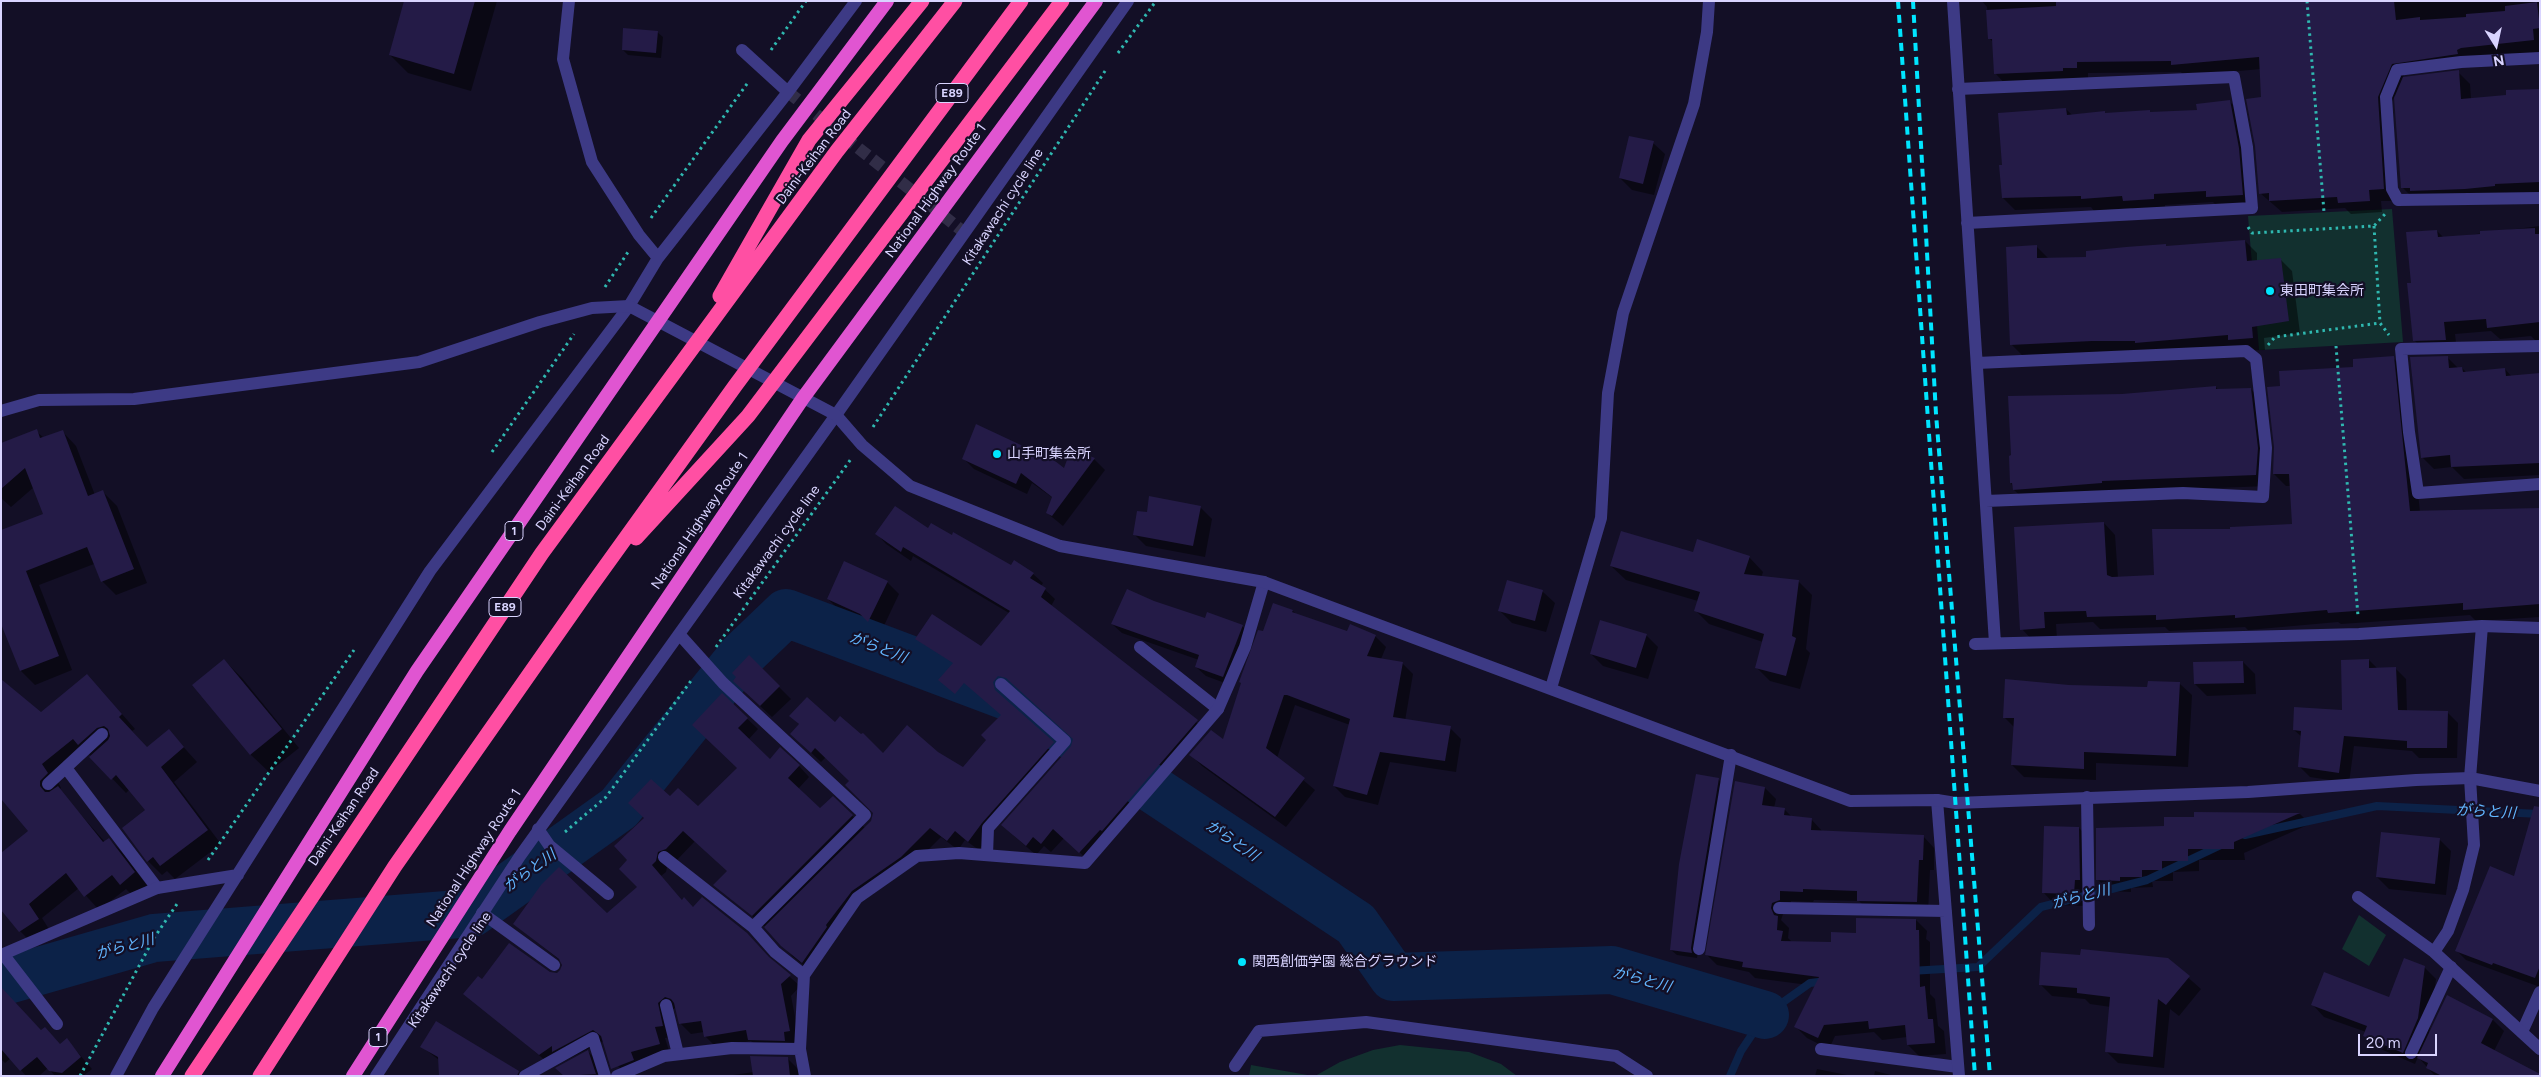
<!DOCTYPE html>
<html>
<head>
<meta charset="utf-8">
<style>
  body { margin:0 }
  #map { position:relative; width:2541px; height:1077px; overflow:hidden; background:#130f26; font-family:Figtree,sans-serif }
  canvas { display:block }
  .frame { position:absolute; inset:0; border:2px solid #d9d4ff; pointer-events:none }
  .north { position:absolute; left:2471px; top:20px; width:50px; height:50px; -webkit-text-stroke:4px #130f26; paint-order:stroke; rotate:170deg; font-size:14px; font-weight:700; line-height:20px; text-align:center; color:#d9d4ff }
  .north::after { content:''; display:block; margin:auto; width:18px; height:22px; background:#d9d4ff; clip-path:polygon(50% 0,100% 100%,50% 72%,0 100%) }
  .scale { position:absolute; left:2358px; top:1034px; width:79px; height:22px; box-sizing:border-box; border:2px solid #d9d4ff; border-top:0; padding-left:6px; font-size:15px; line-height:18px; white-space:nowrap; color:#d9d4ff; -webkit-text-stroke:4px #130f26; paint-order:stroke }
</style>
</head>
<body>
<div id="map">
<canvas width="2541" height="1077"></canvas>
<div class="frame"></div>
<div class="north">N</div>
<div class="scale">20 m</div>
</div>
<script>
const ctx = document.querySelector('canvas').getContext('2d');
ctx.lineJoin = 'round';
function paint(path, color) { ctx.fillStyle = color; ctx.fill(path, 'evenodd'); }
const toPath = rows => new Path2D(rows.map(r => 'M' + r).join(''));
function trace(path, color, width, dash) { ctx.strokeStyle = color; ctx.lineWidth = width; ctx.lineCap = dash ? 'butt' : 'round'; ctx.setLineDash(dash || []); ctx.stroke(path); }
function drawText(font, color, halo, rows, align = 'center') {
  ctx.font = font + ' Figtree,"Noto Sans JP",sans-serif'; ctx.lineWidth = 4.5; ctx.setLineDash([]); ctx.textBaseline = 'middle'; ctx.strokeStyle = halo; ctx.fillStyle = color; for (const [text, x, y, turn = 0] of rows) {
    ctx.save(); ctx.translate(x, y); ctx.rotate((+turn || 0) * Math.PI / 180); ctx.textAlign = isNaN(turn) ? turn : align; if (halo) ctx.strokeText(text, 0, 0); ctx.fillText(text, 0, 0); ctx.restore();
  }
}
paint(toPath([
  [2392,209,2403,342,2259,350,2248,216],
  [2359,915,2386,935,2369,966,2342,949],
  [1400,1045,1469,1052,1501,1064,1517,1076,1315,1076,1340,1062,1373,1050],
  [1251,1065,1313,1076,1249,1076]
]), '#12302f');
paint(toPath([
  [406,1,497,1,471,91,408,73,390,55],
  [1982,1,2540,1,2540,52,2473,60,2404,75,2402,79,2458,72,2470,84,2471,99,2508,96,2540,90,2540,194,2413,198,2401,186,2395,95,2389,109,2395,201,2381,201,2382,212,2351,214,2345,208,2282,212,2260,193,2263,98,2261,69,2184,76,2181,72,2088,73,2088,79,2007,86,1996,74,1994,43,1989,38,1987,7],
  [657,32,663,37,661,58,628,55,623,50],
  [2230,102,2242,114,2254,206,2219,208,2213,202,2165,205,2165,210,2136,212,2131,208,2094,211,2091,207,2015,210,2003,198,2004,166,2066,109,2072,115,2104,112,2107,114,2149,111,2152,114,2198,111],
  [1653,143,1665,154,1654,195,1632,190,1620,178],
  [2540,226,2540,340,2536,341,2531,336,2500,339,2491,331,2455,334,2457,351,2426,352,2414,340,2412,284,2437,231,2444,238],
  [2245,241,2257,253,2257,261,2280,259,2292,271,2300,333,2264,338,2265,350,2023,356,2011,344,2036,246,2048,258,2087,258],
  [2447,357,2458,368,2462,368,2467,373,2505,369,2512,377,2540,374,2540,475,2464,479,2452,467,2434,469,2422,457],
  [2393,358,2405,370,2420,512,2540,510,2540,617,2476,621,2470,615,2341,624,2338,622,2248,630,2245,627,2169,631,2165,627,2100,629,2093,622,2056,624,2057,639,2033,641,2022,629,2104,523,2115,535,2118,578,2155,576,2231,530,2293,525,2291,486,2286,486,2274,474,2281,387],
  [2216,387,2219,391,2251,389,2262,401,2268,486,2113,492,2026,501,2014,490,2011,483,2122,395],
  [36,431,44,438,62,431,76,446,95,495,103,492,117,506,147,583,116,595,102,581,94,564,39,585,72,670,35,685,21,671,1,621,44,515,34,487,11,507,1,498,1,444],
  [963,458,1064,470,1094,459,1105,470,1063,526,1047,513,1053,498,1032,483,1027,494,974,469],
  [1200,507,1212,519,1205,557,1146,546,1134,534,1148,513],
  [928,530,1011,567,1033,574,1043,583,1041,586,1055,599,1051,606,1207,731,1089,861,1064,838,1051,852,1044,846,1036,855,1013,835,1072,747,1074,739,1018,687,1008,686,1002,692,1004,699,1062,752,991,832,979,850,965,840,958,850,941,837,911,867,860,903,812,972,792,956,764,926,715,885,728,871,695,841,677,860,668,863,666,872,661,876,682,900,773,962,800,986,791,996,800,1042,760,1050,751,1041,716,1047,705,1036,704,1032,691,1034,680,1023,676,1007,668,1014,673,1037,665,1038,670,1054,620,1068,609,1057,604,1041,586,1050,600,1063,603,1074,564,1076,587,1052,586,1050,553,1067,465,993,549,973,557,974,561,971,562,962,514,924,607,915,639,887,629,860,670,798,698,808,739,768,722,695,758,729,748,740,770,761,799,766,809,777,798,789,820,810,833,798,865,828,872,821,874,813,851,781,826,757,821,762,802,744,800,725,791,716,835,724,883,754,937,753,963,768,988,740,1002,716,975,692,966,703,950,689,953,665,927,648,917,639,981,647,1009,613,913,556,911,561,886,544,877,534],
  [1694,553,1749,557,1763,572,1761,578,1798,581,1812,595,1806,649,1810,653,1800,689,1770,681,1756,667,1763,642,1709,624,1695,610,1698,601,1626,580,1611,566],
  [887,582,899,594,881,632,873,626,840,611,828,599],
  [1508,582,1543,592,1555,603,1546,632,1512,623,1500,611],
  [1153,602,1206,620,1242,626,1252,635,1233,686,1206,676,1196,667,1199,660,1122,633,1112,624],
  [1293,611,1297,615,1348,633,1375,636,1386,647,1381,659,1402,663,1413,674,1405,721,1450,728,1461,739,1456,772,1390,762,1378,805,1345,797,1334,786,1350,725,1295,705,1277,758,1315,790,1286,827,1202,766,1191,755,1224,741,1264,633],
  [1646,635,1658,647,1648,679,1603,666,1591,654],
  [749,657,791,699,772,717,746,693],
  [224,660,242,678,299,748,269,772,251,755,194,685],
  [2369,660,2378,669,2396,669,2406,679,2407,712,2447,712,2458,723,2457,758,2419,758,2412,751,2354,746,2349,783,2310,777,2300,767,2302,737,2294,730,2344,711],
  [2243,662,2255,674,2256,694,2207,696,2195,684],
  [2180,684,2192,695,2188,767,2096,763,2096,780,2024,777,2012,765,2014,727,2004,717,2069,686,2149,688],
  [101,690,135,729,132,731,147,748,169,731,197,762,174,782,221,844,175,879,167,871,162,875,148,861,123,828,147,810,129,790,126,793,87,752,56,778,61,788,59,790,105,842,109,839,123,853,148,887,135,898,126,889,99,910,79,888,42,918,52,934,34,945,20,931,41,714],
  [1718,779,1724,785,1697,958,1677,955,1671,950],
  [1765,788,1776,799,1774,808,1785,810,1792,817,1811,819,1822,831,1923,836,1934,848,1934,870,1930,870,1928,913,1869,912,1859,901,1814,900,1813,902,1791,901,1790,911,1783,914,1781,920,1789,928,1788,938,1793,943,1832,943,1916,920,1927,931,1926,939,1930,942,1930,994,1935,999,1938,1026,1944,1031,1946,1054,1919,1056,1908,1045,1907,1037,1882,1040,1874,1032,1835,1036,1829,1049,1807,1038,1796,1027,1816,986,1755,978,1749,972,1717,965,1706,954],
  [2195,814,2300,814,2310,824,2244,853,2245,860,2199,860,2199,871,2173,872,2173,881,2152,881,2153,887,2131,888,2131,892,2109,891,2098,880,2166,828,2195,818],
  [2079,828,2091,840,2086,906,2055,905,2044,893],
  [2540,838,2540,987,2466,960,2456,950,2515,878],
  [2440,840,2451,851,2446,895,2389,889,2377,877],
  [2167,959,2201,989,2179,1016,2170,1009,2164,1068,2118,1063,2106,1051,2111,1007,2090,1004,2085,999,2052,996,2040,984],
  [2424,967,2436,979,2429,1034,2447,997,2493,1020,2504,1031,2494,1051,2531,1076,2435,1076,2418,1057,2415,1064,2376,1047,2364,1035,2366,1032,2324,1017,2313,1005,2390,998],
  [1,989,42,1031,61,1045,67,1040,92,1069,83,1076,55,1076,48,1068,39,1076,26,1076,11,1058,5,1063,1,1059],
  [422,1047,517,1072,521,1076,440,1076,439,1060],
  [787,1058,799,1070,800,1076,726,1076,754,1072],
  [1817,1069,1852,1076,1815,1076],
  [1875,1071,1895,1076,1874,1076]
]), '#0007');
trace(toPath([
  [2245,835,2377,806,2540,814],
  [1910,971,1978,967,2041,907,2147,880,2221,845],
  [1730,1076,1741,1051,1765,1015,1810,983,1827,981]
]), '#0c2248', 8);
trace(toPath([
  [1,982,154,938,472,913,619,808,742,655,786,613,1020,701,1356,924,1393,977,1612,970,1765,1015]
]), '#0c2248', 48);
paint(toPath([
  [404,1,475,1,454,74,389,55],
  [2056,1,2394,1,2396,20,2420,17,2420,20,2466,17,2466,14,2505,11,2505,6,2537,2,2540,28,2533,29,2534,40,2461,48,2457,50,2458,54,2392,64,2378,97,2384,189,2369,190,2370,201,2338,203,2337,197,2269,201,2269,193,2259,194,2255,146,2246,99,2261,97,2259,57,2171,65,2171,61,2077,62,2077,68,2063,68,2063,71,1994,74,1992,39,1988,39,1986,10,2056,6],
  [623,28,658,31,656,53,622,50],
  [2459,70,2461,99,2506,95,2506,90,2540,89,2540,182,2495,184,2495,186,2465,189,2410,191,2410,188,2401,188,2394,98,2403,77],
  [2230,100,2239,148,2243,195,2206,197,2206,191,2154,194,2154,199,2123,201,2122,196,2081,199,2081,196,2002,198,1999,165,2002,165,1998,113,2066,108,2067,115,2105,111,2105,113,2150,110,2150,112,2197,110,2196,104],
  [1629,136,1654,141,1643,184,1619,178],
  [2535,228,2535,234,2540,234,2540,322,2487,328,2486,319,2444,322,2446,340,2413,341,2407,283,2411,283,2406,232,2437,230,2438,237,2480,234,2480,231],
  [2245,240,2247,261,2281,258,2289,321,2252,327,2253,338,2228,340,2228,335,2135,343,2135,341,2092,341,2010,345,2006,247,2037,245,2037,258,2086,257,2086,251,2126,247,2166,244,2166,246],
  [2394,356,2410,511,2540,508,2540,604,2463,610,2463,603,2328,613,2327,610,2235,618,2235,615,2156,620,2156,615,2087,617,2086,611,2044,612,2045,628,2020,630,2014,527,2104,522,2107,575,2112,577,2154,575,2152,529,2230,529,2230,527,2292,524,2289,474,2273,474,2274,447,2267,387,2280,386,2279,371,2353,367,2353,359],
  [2448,356,2449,368,2462,367,2463,372,2505,368,2506,376,2540,373,2540,463,2451,467,2450,455,2421,458,2410,357],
  [2216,386,2216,389,2251,388,2258,448,2256,475,2102,481,2102,483,2013,490,2012,483,2010,483,2009,456,2011,455,2008,396,2122,394],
  [976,424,1055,461,1064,468,1071,449,1095,458,1052,516,1046,513,1052,497,1021,473,1016,484,962,459],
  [37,429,40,438,63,430,88,496,103,490,134,569,101,582,87,547,26,571,59,656,20,671,1,624,1,530,43,514,25,468,1,489,1,443],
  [1149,496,1201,506,1193,546,1133,535,1137,511,1147,512],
  [895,506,928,528,931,523,952,535,953,532,1011,565,1014,560,1034,573,1030,578,1046,588,1041,597,1198,720,1102,831,1100,830,1079,853,1053,829,1041,844,1033,837,1026,846,1001,825,1071,746,1073,739,1006,678,998,676,993,682,995,690,1054,742,982,823,968,842,955,831,947,841,930,828,901,857,852,891,826,925,827,927,802,963,781,946,764,927,871,821,873,813,845,785,849,781,815,748,811,753,790,734,799,724,789,716,807,697,835,722,840,716,861,734,863,733,883,753,907,725,938,752,963,767,986,740,981,735,1001,715,964,683,955,694,938,680,953,663,915,639,932,614,981,646,1010,611,903,547,901,552,875,534],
  [1621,531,1693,552,1697,539,1750,556,1744,574,1799,580,1792,636,1796,638,1786,676,1755,668,1764,634,1694,611,1700,592,1610,566],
  [844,561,888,581,868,622,860,614,827,599],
  [1507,580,1543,590,1535,621,1498,611],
  [1127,589,1154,601,1205,618,1207,612,1243,625,1223,677,1195,667,1199,655,1111,624],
  [1273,603,1293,610,1292,612,1347,631,1350,624,1376,635,1367,656,1403,662,1393,717,1451,726,1445,761,1380,752,1367,795,1333,786,1350,719,1287,695,1284,695,1266,748,1305,778,1275,817,1189,755,1211,730,1223,739,1241,683,1239,682,1258,630,1263,631],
  [1600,620,1647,634,1636,668,1590,654],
  [749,655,780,686,760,706,733,681,736,677,732,673],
  [224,659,282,729,250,755,192,685],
  [2369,659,2369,668,2396,667,2398,710,2448,711,2447,748,2407,748,2407,741,2344,736,2339,773,2298,767,2301,731,2293,730,2294,707,2342,710,2341,660],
  [2243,661,2244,683,2194,684,2193,662],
  [87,674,122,714,119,717,147,747,169,729,184,747,161,767,208,830,160,866,153,857,147,862,122,828,145,810,116,775,111,780,89,757,108,740,110,736,108,729,104,726,97,728,78,745,73,739,42,764,48,773,40,781,40,786,45,792,49,792,58,786,103,842,109,838,135,872,120,885,112,875,84,897,66,873,29,904,39,919,19,932,1,910,1,853,28,831,1,799,1,679,41,712],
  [2005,679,2069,685,2147,687,2148,681,2180,682,2176,756,2084,752,2084,769,2011,765,2014,718,2003,718],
  [722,693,748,718,738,728,770,759,780,747,800,765,788,778,820,808,833,796,853,815,752,916,713,885,727,871,683,831,666,849,658,852,656,861,652,865,682,900,684,897,693,907,702,897,747,933,769,957,791,975,781,984,790,1031,784,1032,785,1041,748,1040,746,1030,704,1037,701,1021,679,1024,674,1003,671,999,665,997,658,1003,663,1026,655,1027,660,1044,631,1052,634,1060,611,1069,601,1036,593,1030,552,1052,552,1046,539,1055,463,994,478,976,482,979,509,943,550,972,557,973,560,970,562,965,559,959,513,924,541,885,559,867,607,913,637,887,619,869,627,860,614,846,644,818,628,803,651,779,670,796,678,788,698,806,737,768,692,725],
  [1696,774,1719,778,1691,948,1692,953,1670,950,1679,864],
  [1735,781,1765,787,1762,805,1785,808,1784,815,1812,818,1811,830,1924,835,1923,860,1919,860,1917,902,1857,901,1857,891,1803,889,1803,892,1780,891,1780,900,1772,903,1771,908,1774,915,1778,916,1777,930,1783,931,1781,941,1831,942,1831,932,1856,933,1856,918,1916,919,1916,930,1919,930,1920,987,1925,986,1928,1019,1933,1019,1935,1043,1907,1045,1905,1025,1869,1029,1868,1021,1824,1025,1818,1038,1794,1027,1819,977,1742,967,1743,962,1705,955],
  [2534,806,2540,807,2540,966,2535,978,2493,963,2492,965,2455,951,2490,866,2514,876],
  [2194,812,2300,813,2234,842,2234,849,2188,849,2188,861,2162,861,2162,870,2142,870,2142,877,2120,877,2120,881,2096,880,2096,828,2164,826,2164,817,2194,817],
  [2044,826,2079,827,2080,880,2075,880,2074,894,2042,893],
  [2381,832,2440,838,2435,884,2376,877],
  [2081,949,2168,958,2190,976,2166,1005,2158,999,2153,1057,2105,1052,2110,997,2077,993,2077,988,2039,985,2041,952,2080,955],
  [2404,958,2425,966,2418,1018,2403,1053,2363,1036,2367,1026,2311,1005,2324,972,2389,997],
  [1,987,41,1030,45,1027,60,1044,67,1038,81,1057,62,1073,49,1071,37,1057,20,1071,1,1049],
  [2447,995,2493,1019,2481,1043,2540,1074,2540,1076,2442,1076,2426,1068,2428,1063,2417,1058],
  [436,1021,519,1071,517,1076,439,1076,438,1057,420,1047],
  [588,1050,596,1074,564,1076,555,1068],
  [750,1056,788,1057,790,1076,753,1076]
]), '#241b47');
trace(toPath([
  [788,92,965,233]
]), '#312d47', 12, [12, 6]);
trace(toPath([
  [2307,1,2324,212],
  [771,50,806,1],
  [1118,53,1156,1],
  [651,218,749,81],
  [2374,226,2380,323,2389,335],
  [2248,227,2252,233,2374,226,2385,214],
  [605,287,628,252],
  [2268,345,2275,337,2380,323],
  [2336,346,2358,616],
  [873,427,1107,68],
  [492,452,574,334],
  [716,647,851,459],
  [565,832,606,797,693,678],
  [208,860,354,650],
  [80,1076,154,938,177,904]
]), '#2fb8b0', 3, [2.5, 4]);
trace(toPath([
  [1140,647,1218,709],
  [66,768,157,888],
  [48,784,102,734],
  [2087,797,2089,925],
  [482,913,554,965],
  [3,954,57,1024],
  [666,1005,678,1054],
  [2522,1032,2540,992],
  [1821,1049,1958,1067],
  [2411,1053,2451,967]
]), '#3d3a85', 12);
trace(toPath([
  [569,1,563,59,592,162,639,235,658,258],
  [1953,1,1995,643],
  [742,50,788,92],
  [2540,58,2461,62,2397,70,2386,97,2392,189,2398,200,2540,198],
  [1958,89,2234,77,2247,147,2252,208,1967,223],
  [2540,346,2401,349,2409,432,2418,493,2540,484],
  [1977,363,2246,351,2256,359,2266,448,2263,497,2183,493,1986,501],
  [679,634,723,683,865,815,753,927,775,952,804,975],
  [1975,644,2359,634,2482,626],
  [1551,688,1601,518,1608,393,1623,313,1694,104,1707,32,1709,1],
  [1937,800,1959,1076],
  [538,829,549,845,608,894],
  [987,855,988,828,1065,741,1001,684],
  [664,857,753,927],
  [2358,897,2434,952,2540,1049],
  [1779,908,1946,911],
  [1699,949,1731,755],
  [2434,952,2448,931,2463,890,2474,845,2470,778,2482,626,2540,628],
  [1,955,157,888,238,875],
  [1235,1066,1259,1031,1366,1022,1616,1056,1647,1076],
  [116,1076,153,1008,430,571,629,306,658,258,788,92,856,1],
  [376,1076,520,856,836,415,1128,1],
  [525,1076,593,1038,605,1076],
  [617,1076,664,1056,732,1048,800,1049],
  [805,1076,800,1049,804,975,857,898,917,856,959,853,1085,863,1218,709,1245,647,1264,582]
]), '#3d3a85', 12);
trace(toPath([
  [1,411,39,400,134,399,419,362,540,322,592,308,629,306,836,415,862,445,910,486,1060,546,1264,582,1850,801,1937,800,1956,803,2248,792,2416,780,2470,778,2540,791]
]), '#3d3a85', 12);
trace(toPath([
  [353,1076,510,831,803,398,1096,1]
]), '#e055d1', 14);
trace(toPath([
  [1898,1,1975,1076],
  [1913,1,1936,414,1990,1076]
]), '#00e5ff', 4, [8, 6]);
trace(toPath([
  [162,1076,417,671,782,141,887,1]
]), '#e055d1', 14);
trace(toPath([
  [720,296,809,140,922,1],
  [636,538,748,416,1062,1],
  [192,1076,542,553,837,151,955,1],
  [260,1076,395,866,589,589,735,386,1021,1]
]), '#ff4fa3', 15);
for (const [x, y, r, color] of [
  [2270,291,5,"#00e5ff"],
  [997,454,5,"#00e5ff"],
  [1242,962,5,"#00e5ff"]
]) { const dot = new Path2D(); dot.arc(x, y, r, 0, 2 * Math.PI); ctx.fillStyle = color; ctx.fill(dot); trace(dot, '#130f26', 2); }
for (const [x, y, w] of [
  [952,93,32],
  [514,531,18],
  [505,607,32],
  [378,1037,18]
]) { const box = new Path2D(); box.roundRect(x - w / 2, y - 9.5, w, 19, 4); ctx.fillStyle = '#130f26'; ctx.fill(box); trace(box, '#d9d4ff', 1); }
drawText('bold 12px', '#d9d4ff', null, [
  ["E89",952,93],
  ["1",514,531],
  ["E89",505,607],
  ["1",378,1037]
]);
drawText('14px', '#d9d4ff', '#130f26', [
  ["Daini-Keihan Road",814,157,-53],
  ["National Highway Route 1",936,191,-54],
  ["Kitakawachi cycle line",1003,207,-57],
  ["Daini-Keihan Road",573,483,-54],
  ["National Highway Route 1",700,521,-56],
  ["Kitakawachi cycle line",777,542,-54],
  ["Daini-Keihan Road",344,817,-56],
  ["National Highway Route 1",474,858,-57],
  ["Kitakawachi cycle line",450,970,-56]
]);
drawText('14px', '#d9d4ff', '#130f26', [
  ["東田町集会所",2280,291],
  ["山手町集会所",1007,454],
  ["関西創価学園 総合グラウンド",1252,962]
], 'left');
drawText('italic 15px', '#62b6ff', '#130f26', [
  ["がらと川",878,648,21],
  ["がらと川",2486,812,3],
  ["がらと川",1232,841,34],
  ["がらと川",530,871,-36],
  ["がらと川",2081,897,-14],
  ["がらと川",125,947,-15],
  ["がらと川",1642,980,15]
]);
</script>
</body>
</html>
